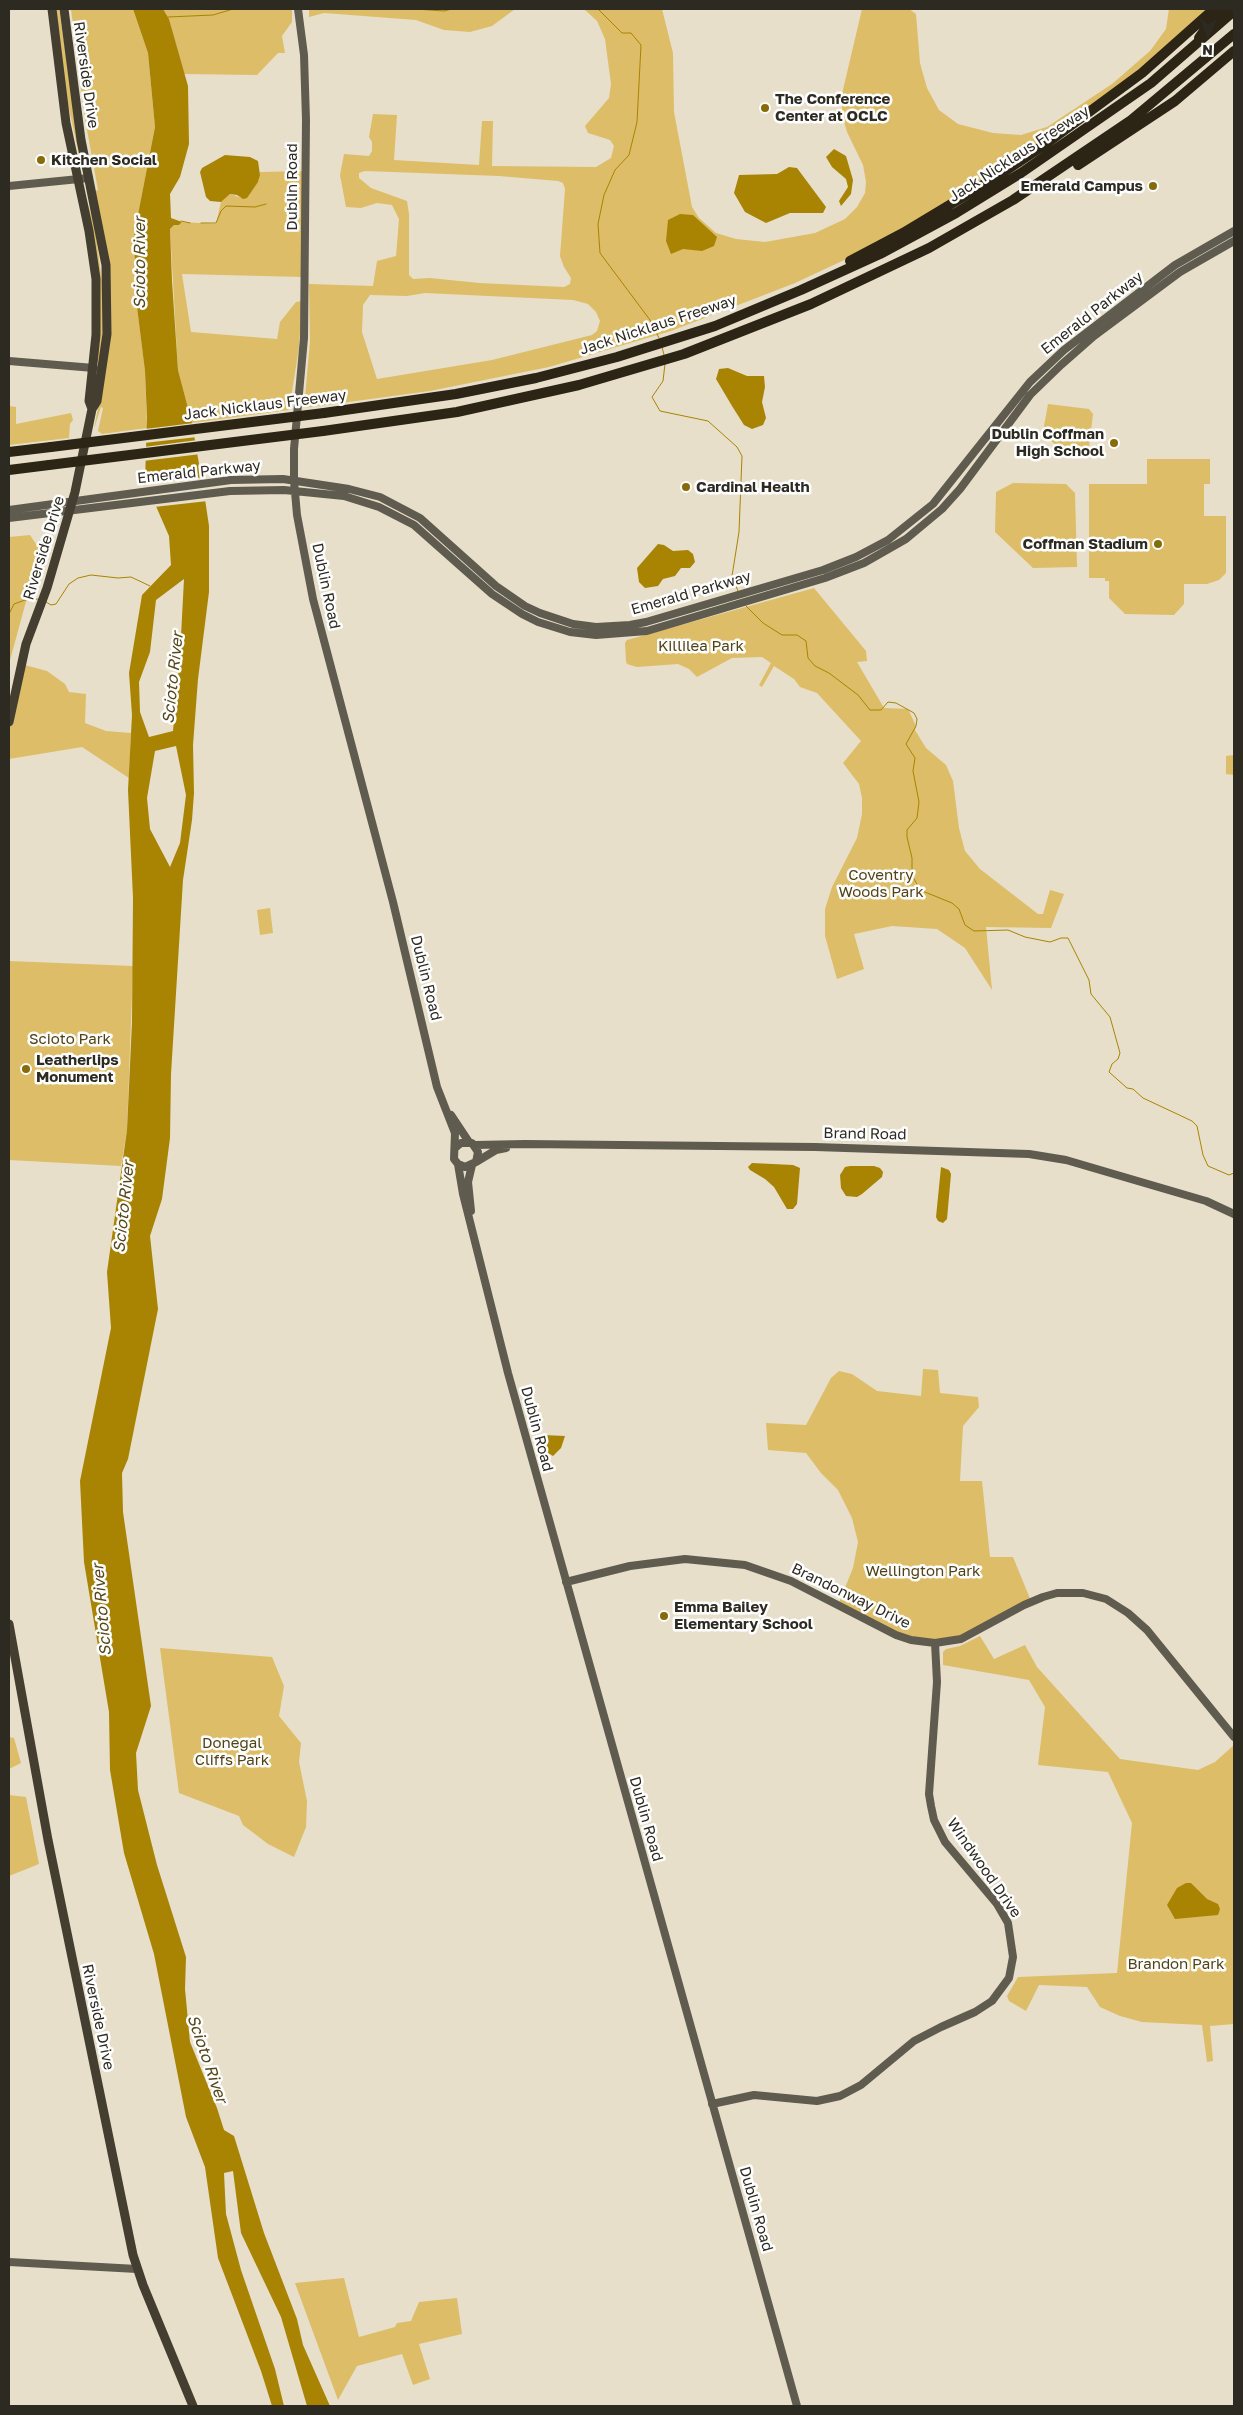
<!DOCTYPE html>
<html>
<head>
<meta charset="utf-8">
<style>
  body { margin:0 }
  #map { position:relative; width:1243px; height:2415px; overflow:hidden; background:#e7dfca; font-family:"Golos Text",sans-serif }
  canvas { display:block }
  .frame { position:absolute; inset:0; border:10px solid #2d2a22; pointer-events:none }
  .north { position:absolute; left:1183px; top:10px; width:50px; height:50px; -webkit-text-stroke:4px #fff; paint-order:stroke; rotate:182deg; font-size:14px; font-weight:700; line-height:20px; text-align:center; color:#2d2a22 }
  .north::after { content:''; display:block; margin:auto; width:18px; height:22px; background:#2d2a22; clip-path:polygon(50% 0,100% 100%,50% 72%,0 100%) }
</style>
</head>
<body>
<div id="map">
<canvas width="1243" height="2415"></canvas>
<div class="frame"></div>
<div class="north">N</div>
</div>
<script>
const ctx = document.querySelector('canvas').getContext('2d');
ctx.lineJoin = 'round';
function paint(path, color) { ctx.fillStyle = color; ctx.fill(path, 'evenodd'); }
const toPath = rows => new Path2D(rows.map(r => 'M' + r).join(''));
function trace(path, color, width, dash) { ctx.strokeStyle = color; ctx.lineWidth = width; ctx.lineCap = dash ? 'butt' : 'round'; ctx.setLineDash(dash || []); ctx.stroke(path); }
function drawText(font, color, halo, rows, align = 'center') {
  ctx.font = font + ' "Golos Text",sans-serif'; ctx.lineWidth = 5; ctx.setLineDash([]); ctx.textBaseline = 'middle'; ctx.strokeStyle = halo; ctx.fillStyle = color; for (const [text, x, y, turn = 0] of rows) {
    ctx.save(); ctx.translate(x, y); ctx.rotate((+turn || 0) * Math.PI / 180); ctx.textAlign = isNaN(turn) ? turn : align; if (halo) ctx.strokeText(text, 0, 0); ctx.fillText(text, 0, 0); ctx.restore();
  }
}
paint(toPath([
  [54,9,59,9,82,159,80,160,68,104],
  [71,9,133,9,148,53,155,127,134,235,136,299,145,371,147,428,102,434,98,431,103,408,101,407,94,429,109,348,109,264,95,191,98,190,85,119],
  [163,9,292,9,292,22,282,36,285,53,278,53,257,75,184,74,169,19],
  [309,9,515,9,492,26,470,32,444,30,416,20,324,13,309,17],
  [584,9,662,9,673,53,674,112,692,207,699,218,716,233,736,239,765,242,815,233,845,219,857,207,865,193,866,182,863,165,847,132,842,114,842,94,862,9,909,9,916,14,920,63,927,88,939,110,958,124,993,133,1021,135,1047,127,1112,84,1150,51,1166,29,1169,9,1209,9,1172,43,1100,102,952,201,855,255,795,283,671,331,549,367,430,391,304,408,310,342,309,284,373,286,377,261,396,256,399,219,392,205,377,203,361,208,346,207,340,175,344,154,369,156,372,151,372,142,369,137,373,114,397,115,394,160,479,165,482,121,493,121,492,166,596,167,611,158,614,146,610,140,588,133,585,126,609,98,611,84,605,39,597,21],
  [365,171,499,176,558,181,563,183,565,189,560,256,564,267,571,278,570,284,564,287,479,283,430,278,413,279,409,275,409,214,407,201,371,188,359,178,359,173],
  [425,293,573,300,588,304,596,312,600,321,597,331,592,335,492,360,377,379,362,332,363,305,370,295,407,296],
  [302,171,302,277,182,274,191,332,277,339,280,322,296,302,302,301,299,348,289,410,192,423,178,370,170,229,174,225,179,225,182,222,216,224,221,202,230,194,242,198,258,182,260,172],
  [87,201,95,227,102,282,105,331,98,368],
  [1048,404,1089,409,1093,414,1088,455,1065,453,1049,439,1044,426],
  [9,406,16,407,16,424,71,413,73,420,70,424,69,438,9,445],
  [1147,459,1210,459,1210,484,1204,484,1204,516,1226,516,1226,573,1219,580,1207,584,1184,584,1184,604,1174,615,1125,614,1109,598,1109,581,1105,581,1105,578,1089,578,1089,484,1147,484],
  [1013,483,1066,484,1075,493,1077,567,1033,568,995,532,996,492],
  [30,535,40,550,9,664,9,537],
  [814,588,866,651,867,661,857,662,884,708,908,709,916,726,915,730,926,748,946,765,953,781,959,828,965,851,980,869,1038,914,1043,914,1050,890,1064,894,1051,928,986,927,992,990,965,948,937,929,892,926,854,934,864,969,837,979,825,936,825,909,832,887,857,838,862,814,862,798,859,784,843,763,861,741,817,693,800,687,794,679,774,666,762,687,759,685,771,663,762,657,732,658,697,677,689,669,678,664,637,667,627,664,626,661,625,643,627,640],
  [21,664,47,671,65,684,69,692,86,694,85,723,106,731,131,733,129,778,82,747,9,759,9,722],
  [1234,755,1234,775,1226,774,1226,756],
  [270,908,273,933,260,935,257,910],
  [9,961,133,966,127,1130,121,1166,9,1160],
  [923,1369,938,1370,940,1393,978,1397,979,1407,963,1426,960,1481,982,1481,990,1557,1013,1557,1031,1601,961,1639,911,1640,838,1605,853,1568,858,1542,852,1518,838,1490,821,1473,806,1453,768,1450,766,1423,806,1425,831,1378,839,1371,852,1374,877,1391,921,1396],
  [980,1636,994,1659,1025,1645,1037,1667,1120,1759,1198,1770,1215,1762,1234,1745,1234,2024,1210,2026,1213,2061,1207,2062,1202,2025,1142,2022,1120,2016,1100,2007,1087,1987,1039,1985,1026,2011,1009,2001,1007,1996,1018,1977,1117,1973,1132,1823,1108,1772,1038,1765,1045,1707,1029,1680,943,1665,943,1652,946,1649,960,1646],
  [160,1648,272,1657,284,1686,279,1716,301,1743,299,1762,307,1801,306,1827,294,1857,268,1844,243,1825,239,1816,179,1793],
  [9,1737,14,1738,21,1763,9,1769],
  [9,1795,26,1797,39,1864,9,1876],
  [344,2278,359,2337,395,2327,397,2323,411,2321,419,2302,457,2298,462,2334,419,2344,430,2379,413,2385,402,2354,357,2366,338,2400,295,2283]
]), '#ddbd67');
paint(toPath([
  [133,9,163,9,169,19,188,86,189,144,180,177,170,194,171,218,182,222,179,225,174,225,170,229,172,281,178,370,192,423,205,499,209,526,209,592,198,679,193,745,194,793,192,820,183,880,171,1074,170,1138,162,1199,150,1236,158,1309,128,1459,122,1473,123,1512,151,1706,136,1753,138,1790,157,1865,186,1957,185,1989,190,2042,217,2108,224,2130,234,2136,264,2233,297,2319,303,2345,330,2406,307,2406,281,2317,241,2233,233,2171,224,2173,226,2214,241,2270,275,2369,284,2406,272,2406,261,2371,218,2258,205,2167,186,2117,154,1954,124,1853,110,1770,109,1712,84,1562,80,1481,111,1328,107,1272,127,1130,132,1022,133,898,128,790,132,715,129,673,142,595,171,565,169,536,145,481,147,418,145,371,136,299,134,235,155,127,148,53],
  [184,579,180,655,173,731,149,737,140,712,139,682,150,652,156,600],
  [176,746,186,795,180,843,170,867,150,829,147,798,155,751],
  [834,149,846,156,853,180,851,194,841,206,839,201,848,187,846,179,832,167,826,157],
  [225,155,250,157,258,161,260,175,258,182,247,198,243,199,237,195,230,194,221,202,210,201,206,197,200,172,202,168],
  [789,167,797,168,826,207,823,213,790,213,766,223,745,212,734,193,739,175,777,174],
  [680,214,693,215,717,237,714,246,702,251,683,249,671,254,666,241,668,220],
  [728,368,747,376,764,376,765,387,762,402,766,418,763,425,752,429,744,425,732,406,716,379,719,369],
  [658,544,664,545,673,551,688,550,693,554,695,562,690,568,681,568,675,576,663,579,658,586,645,588,639,582,637,568],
  [752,1163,793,1165,800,1168,797,1204,793,1209,787,1209,774,1187,765,1179,750,1170,748,1167],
  [850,1166,874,1166,880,1168,883,1172,882,1177,862,1194,857,1197,846,1196,841,1188,840,1175,845,1167],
  [941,1167,949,1170,951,1174,947,1219,943,1223,938,1221,936,1217],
  [543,1435,565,1436,561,1448,553,1456,548,1453],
  [1186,1883,1191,1883,1207,1899,1218,1904,1220,1909,1218,1915,1175,1919,1167,1905,1177,1888]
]), '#a88402');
paint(toPath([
  [194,423,197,437,144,443,145,429],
  [198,440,201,454,143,461,144,447],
  [205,477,208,501,154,507,144,484]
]), '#e7dfca');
trace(toPath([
  [415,9,444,11,452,9],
  [598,9,622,33,631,33,641,45,637,122,629,155,615,170,604,195,598,224,600,253,650,320,659,338],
  [168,17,213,15,233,9],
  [181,221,190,223],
  [201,223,216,223,221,211,226,206,255,207,266,204],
  [662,347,664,355],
  [665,364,663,381,652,397,660,411,708,421,737,447,742,456,739,532,732,576,738,591],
  [46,602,51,605,56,604,69,584,78,578,91,575,118,578,131,577,150,586],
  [746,606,763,623,782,635,797,635,806,641,808,658,815,666,829,673,858,695,870,710,881,710,888,702,896,703,914,713,917,719,916,726,906,744,915,758,913,771,919,802,917,818,907,830,907,837,912,858,912,875,920,890,952,903,959,909,965,925,974,931,1008,930,1025,937,1050,942,1061,938,1068,938,1089,980,1091,994,1110,1017,1120,1053,1118,1059,1112,1064,1109,1072,1127,1088,1133,1089,1143,1098,1192,1121,1197,1126,1203,1155,1208,1166,1229,1175,1234,1173],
  [9,614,14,604,25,600,38,599]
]), '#a88402', 1);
trace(toPath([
  [298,9,304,55,306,120,304,338,294,449,294,481,297,515,313,599,393,902,437,1087,455,1133,454,1159,458,1164,465,1167,476,1162,478,1152,472,1143,461,1143,455,1148],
  [9,186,89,178],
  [9,361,94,368],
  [9,510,231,480,283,479,349,489,380,497,420,518,496,586,525,606,540,613,573,624,596,627,630,625,646,622,823,570,856,557,888,540,933,504,1030,382,1064,350,1175,265,1234,231],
  [9,518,230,491,284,490,344,496,379,507,414,525,492,594,522,614,538,622,570,632,596,635,647,631,825,578,864,563,906,539,942,509,960,489,1030,395,1061,365,1094,336,1180,272,1234,241],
  [451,1115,469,1142],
  [475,1145,525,1144,815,1147,1029,1154,1066,1160,1206,1201,1234,1214],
  [476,1162,496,1150,506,1148],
  [458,1164,463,1194,508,1373,797,2406],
  [471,1211,468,1182,472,1165],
  [566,1582,630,1566,685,1559,745,1565,791,1581,896,1635,911,1640,935,1643,961,1639,1024,1605,1043,1597,1057,1593,1083,1593,1106,1599,1128,1613,1147,1630,1234,1737],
  [712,2104,754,2095,817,2101,840,2096,861,2085,914,2041,941,2027,975,2012,992,2001,1009,1978,1013,1957,1008,1923,997,1904,945,1842,934,1820,931,1806,929,1794,937,1682,935,1643],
  [9,2262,137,2269]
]), '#605b4f', 8);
trace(toPath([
  [52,9,66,123,89,231,96,279,96,335,89,401,92,409],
  [9,722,26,644,47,588,75,492,92,409,97,401,107,334,106,265,81,140,64,9],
  [9,1624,48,1840,133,2255,143,2285,193,2406]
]), '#433e30', 9);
trace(toPath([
  [1199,38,1209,24,1225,9],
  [1078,165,1175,101,1234,51],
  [850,261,903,233,996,177,1047,143,1142,73,1214,9],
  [324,413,456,394,536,378,617,357,715,326,801,290,880,254,956,213,1021,173,1151,83,1234,11],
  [323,431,457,412,579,385,684,354,811,304,929,248,1013,200,1130,121,1234,34],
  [9,452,51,447],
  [9,470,49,465]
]), '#2c2515', 10);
trace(toPath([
  [51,447,324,413],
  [49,465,323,431]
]), '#2c2515', 10);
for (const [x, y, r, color] of [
  [765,108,5,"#886b09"],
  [41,160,5,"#886b09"],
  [1153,186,5,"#886b09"],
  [1114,443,5,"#886b09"],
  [686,487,5,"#886b09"],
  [1158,544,5,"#886b09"],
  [26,1069,5,"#886b09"],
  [664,1616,5,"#886b09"]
]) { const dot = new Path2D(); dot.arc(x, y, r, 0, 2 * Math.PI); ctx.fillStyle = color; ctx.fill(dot); trace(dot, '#fff', 2); }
drawText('15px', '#2d2a22', '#fff', [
  ["Riverside Drive",86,75,82],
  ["Jack Nicklaus Freeway",1019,154,-33],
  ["Dublin Road",292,187,-90],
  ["Emerald Parkway",1092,313,-38],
  ["Jack Nicklaus Freeway",658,325,-18],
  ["Jack Nicklaus Freeway",265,405,-7],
  ["Emerald Parkway",199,472,-6],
  ["Riverside Drive",44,548,-73],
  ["Dublin Road",326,586,78],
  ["Emerald Parkway",691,593,-16],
  ["Dublin Road",426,978,76],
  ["Brand Road",865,1134,1],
  ["Dublin Road",537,1429,75],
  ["Brandonway Drive",851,1596,26],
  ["Dublin Road",646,1819,74],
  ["Windwood Drive",984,1868,55],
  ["Riverside Drive",98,2017,78],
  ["Dublin Road",756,2209,74]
]);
drawText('bold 15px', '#2d2a22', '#fff', [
  ["The Conference",775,99],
  ["Center at OCLC",775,116],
  ["Kitchen Social",51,160],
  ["Emerald Campus",1143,186,"right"],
  ["Dublin Coffman",1104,434,"right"],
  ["High School",1104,451,"right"],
  ["Cardinal Health",696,487],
  ["Coffman Stadium",1148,544,"right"],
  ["Leatherlips",36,1060],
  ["Monument",36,1077],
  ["Emma Bailey",674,1607],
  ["Elementary School",674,1624]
], 'left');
drawText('15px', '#514217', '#fff', [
  ["Killilea Park",701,646],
  ["Coventry",881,875],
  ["Woods Park",881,892],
  ["Scioto Park",70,1039],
  ["Wellington Park",923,1571],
  ["Donegal",232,1743],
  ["Cliffs Park",232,1760],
  ["Brandon Park",1176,1964]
]);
drawText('italic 16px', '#55461b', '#fff', [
  ["Scioto River",140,263,-90],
  ["Scioto River",173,678,-84],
  ["Scioto River",124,1207,-84],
  ["Scioto River",102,1610,-95],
  ["Scioto River",207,2059,71]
]);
</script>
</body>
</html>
